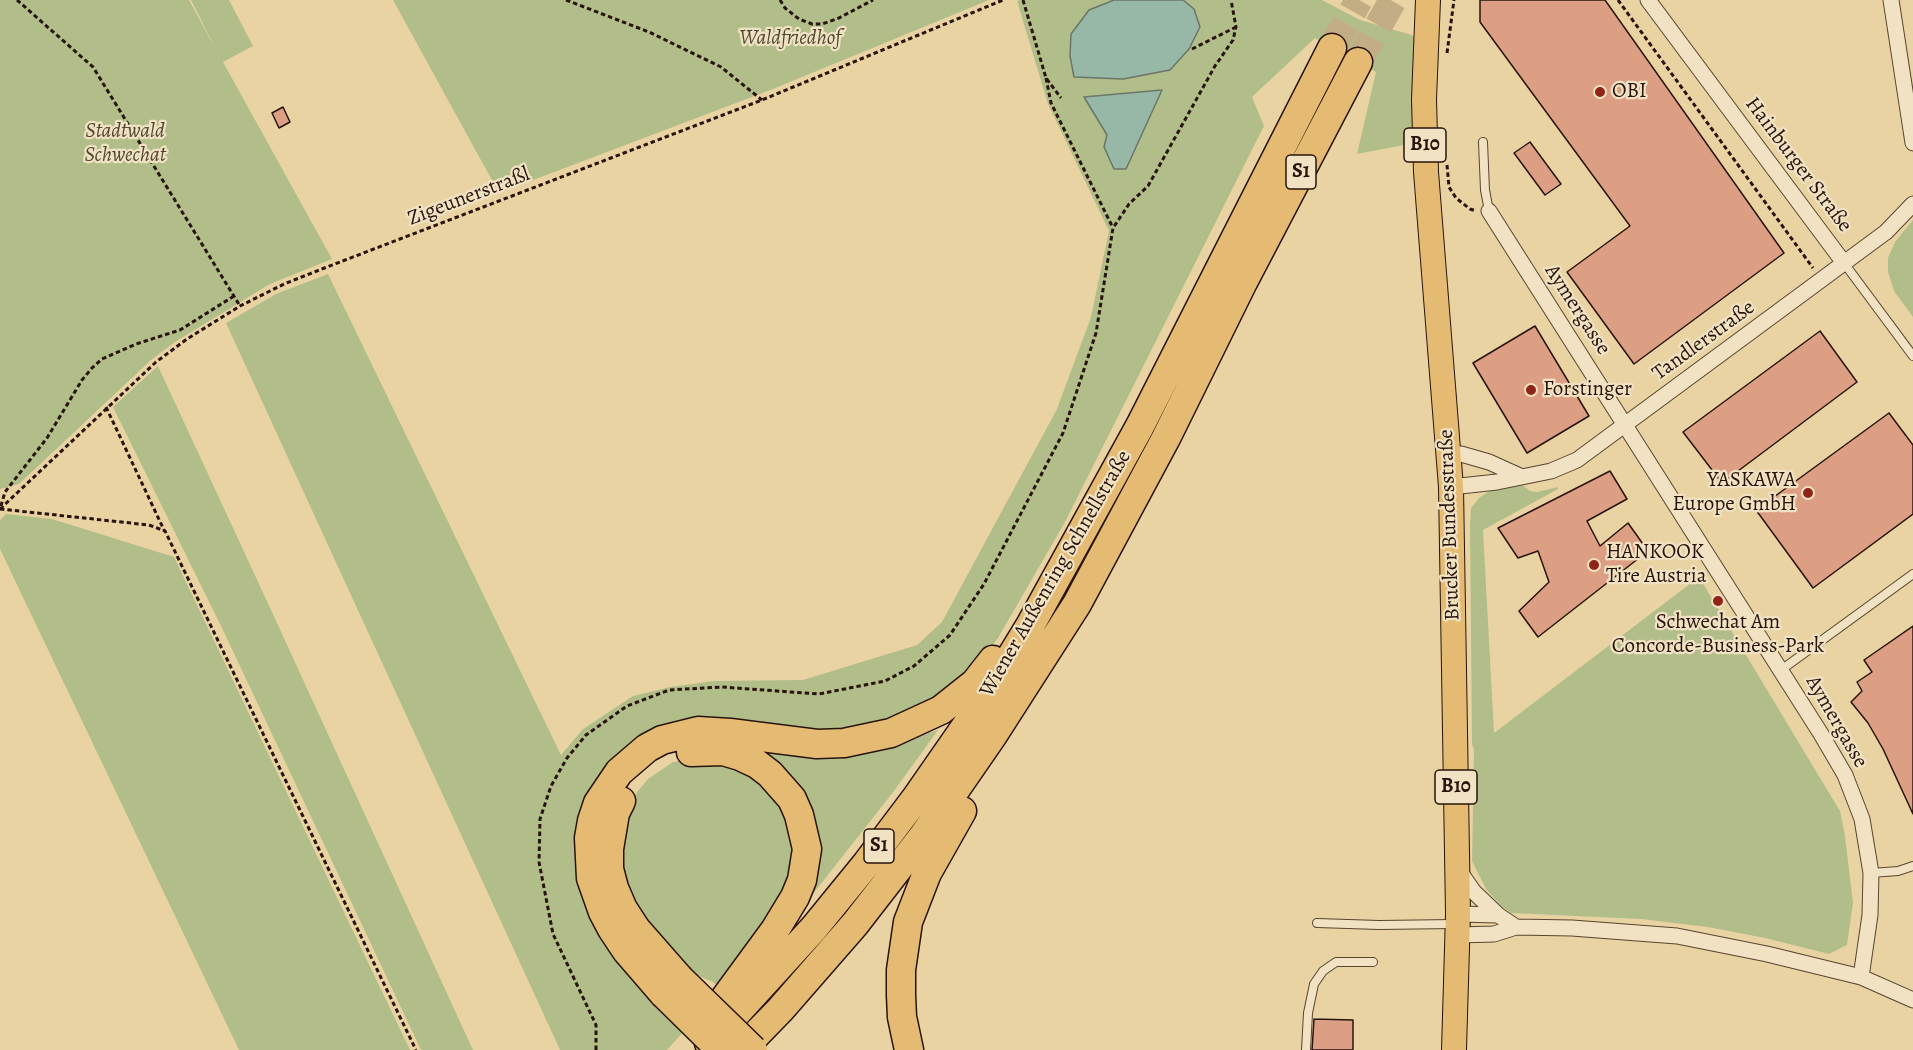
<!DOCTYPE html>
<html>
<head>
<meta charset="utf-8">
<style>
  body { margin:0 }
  canvas { display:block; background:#ead3a3 }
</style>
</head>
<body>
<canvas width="1913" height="1050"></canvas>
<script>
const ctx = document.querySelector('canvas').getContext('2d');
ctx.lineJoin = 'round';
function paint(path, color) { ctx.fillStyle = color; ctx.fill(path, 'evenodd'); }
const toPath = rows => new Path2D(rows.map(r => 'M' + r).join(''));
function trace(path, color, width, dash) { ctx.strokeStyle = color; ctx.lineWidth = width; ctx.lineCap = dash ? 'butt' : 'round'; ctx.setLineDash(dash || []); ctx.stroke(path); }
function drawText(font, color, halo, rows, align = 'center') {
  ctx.font = font + ' Alegreya,serif'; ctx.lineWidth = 4.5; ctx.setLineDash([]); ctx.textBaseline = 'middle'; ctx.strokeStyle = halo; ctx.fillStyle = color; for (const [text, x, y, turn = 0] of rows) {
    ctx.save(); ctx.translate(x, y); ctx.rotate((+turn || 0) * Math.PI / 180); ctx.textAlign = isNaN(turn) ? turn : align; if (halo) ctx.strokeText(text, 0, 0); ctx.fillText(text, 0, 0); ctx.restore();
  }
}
paint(toPath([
  [0,0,189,0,216,50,191,0,229,0,253,46,223,62,332,259,270,284,175,342,151,360,19,484,0,489],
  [393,0,989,0,773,89,499,193],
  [1020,0,1322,0,1360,20,1415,36,1415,143,1357,154,1376,72,1315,38,1252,97,1264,126,1065,522,998,638,962,685,935,706,849,734,694,723,579,820,575,850,590,907,684,1031,667,1050,560,1050,226,323,276,294,328,274,561,755,583,729,633,696,670,687,714,681,803,680,917,645,942,622,1057,409,1091,317,1109,231,1048,104,1017,1],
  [1913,220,1913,317,1894,291,1888,272,1888,258,1895,242],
  [158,366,271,610,473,1050,421,1050,222,628,113,407],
  [1512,484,1522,485,1530,491,1537,492,1558,487,1558,489,1483,530,1494,733,1699,577,1840,811,1845,836,1853,903,1847,945,1829,954,1765,938,1708,927,1641,919,1511,913,1501,906,1486,889,1472,861,1474,750,1472,744,1470,526,1471,508,1479,498,1488,492],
  [6,514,52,519,174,557,410,1050,239,1050,0,549,0,520],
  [938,730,894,791,805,904,814,852,735,742,888,747],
  [706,758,755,773,789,816,796,870,779,906,720,988,713,982,696,975,636,916,618,878,624,811,634,796,648,779,673,762]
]), '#b1be8a');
const water = toPath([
  [1114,0,1183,0,1194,9,1200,27,1189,49,1170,70,1123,79,1074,77,1070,56,1071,34,1089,10,1114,0],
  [1162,90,1126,169,1114,169,1104,147,1107,135,1084,97,1162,90]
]);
paint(water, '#98b8a7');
trace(water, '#6b7668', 1.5);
const building = toPath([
  [1480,0,1605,0,1784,253,1634,364,1567,272,1630,226,1480,22,1480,0],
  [283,107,290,122,279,128,272,113,283,107],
  [1530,142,1561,184,1545,195,1514,153,1530,142],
  [1535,326,1589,416,1527,453,1473,363,1535,326],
  [1820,331,1857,382,1722,483,1683,432,1820,331],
  [1889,413,1913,445,1913,514,1813,588,1756,510,1889,413],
  [1610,471,1627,499,1587,521,1600,546,1628,523,1648,551,1538,637,1519,611,1549,582,1538,551,1518,558,1498,528,1610,471],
  [1913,626,1913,814,1883,749,1868,723,1851,702,1862,691,1857,682,1872,672,1864,660,1913,626],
  [1314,1019,1353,1020,1353,1050,1312,1050,1314,1019]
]);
paint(building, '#dd9f84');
trace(building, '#28140a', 1.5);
trace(toPath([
  [1332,48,1359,0],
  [1358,62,1393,0]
]), '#c3ad84', 28, [28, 14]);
const lane = toPath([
  [1483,142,1485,190,1489,211],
  [1844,263,1913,356],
  [1781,670,1913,574],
  [1871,873,1898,871,1913,866],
  [1317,923,1379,925,1454,924],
  [1306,1050,1308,1013,1314,984,1323,971,1336,962,1373,962]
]);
const street = toPath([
  [1648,0,1844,263],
  [1891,0,1913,143],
  [1489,211,1821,734,1845,775,1862,819,1871,873,1870,915,1861,977],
  [1449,455,1461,454,1489,462,1520,476],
  [1451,487,1497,482,1551,471,1577,460,1886,232,1913,204],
  [1458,869,1474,892,1498,915,1516,927],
  [1458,914,1498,915],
  [1458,935,1494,934,1516,927,1572,928,1677,936,1767,954,1861,977,1913,1000]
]);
const primary = toPath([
  [1428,0,1424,99,1426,172,1451,487,1458,914,1454,1050]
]);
const highway = toPath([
  [691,752,723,751,740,756,757,764,770,774,792,799,799,815,807,849,802,880,795,897,775,930,709,1020],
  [621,801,615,813,609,849,609,869,614,888,623,909,636,929,679,978],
  [664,994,626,950,612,929,603,912,591,878,589,838,592,821,598,803,619,772,647,748,662,740,698,731,730,733,817,744,844,743,891,733,941,710,975,683,993,660],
  [709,1043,814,928,867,863,916,798,989,693,1031,624,1140,426,1332,48],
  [741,1050,780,1010,855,924,924,835,993,735,1077,604,1166,438,1243,282,1358,62],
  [909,1050,902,1017,901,995,901,970,908,922,927,873,962,811]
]);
trace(lane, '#584430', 10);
trace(street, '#584430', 17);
trace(primary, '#28140a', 26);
trace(highway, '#28140a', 31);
trace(toPath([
  [17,0,93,67,240,306],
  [566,0,649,32,721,67,762,100],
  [780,0,785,8,799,19,812,24,822,24,839,18,873,0],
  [1023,0,1046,78,1061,98],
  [1618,0,1813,268],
  [1192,49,1236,27],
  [1447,53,1454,0],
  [1046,78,1051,103,1113,228],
  [1447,165,1449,187,1456,198,1470,209,1476,211],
  [234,296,180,330,136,344,102,359,92,368,82,380,47,438,5,492,0,509,149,525,165,531,416,1050],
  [106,407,164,530],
  [0,509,156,362,187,339,240,306,284,284,327,267,762,100,1003,0],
  [596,1050,596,1025,553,934,539,862,540,819,551,786,567,758,586,735,627,706,669,690,722,687,819,694,885,681,914,666,950,635,984,584,1063,433,1096,333,1113,228,1129,204,1148,186,1215,66,1233,40,1236,27,1231,0]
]), '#28140a', 3, [4.5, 3]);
trace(lane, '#f1e2c3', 8);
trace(street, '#f1e2c3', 15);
trace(primary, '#e5ba72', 24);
trace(highway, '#e5ba72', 28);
const highwayBridge = toPath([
  [679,978,753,1050],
  [664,994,721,1050]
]);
trace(highwayBridge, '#28140a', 31, []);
trace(highwayBridge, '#e5ba72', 28);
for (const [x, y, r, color] of [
  [1600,92,6,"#8f2418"],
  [1531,390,6,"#8f2418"],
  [1808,493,6,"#8f2418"],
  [1594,565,6,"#8f2418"],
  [1718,601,6,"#8f2418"]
]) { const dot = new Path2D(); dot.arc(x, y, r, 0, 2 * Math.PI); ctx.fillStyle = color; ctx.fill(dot); trace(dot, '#f1e2c3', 2); }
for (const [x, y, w] of [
  [1425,145,42],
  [1301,172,30],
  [1456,787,42],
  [879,846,30]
]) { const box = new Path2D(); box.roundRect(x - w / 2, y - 17, w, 34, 4.5); ctx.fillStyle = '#f1e2c3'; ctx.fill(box); trace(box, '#28140a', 1.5); }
drawText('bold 20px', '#28140a', null, [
  ["B10",1425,145],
  ["S1",1301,172],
  ["B10",1456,787],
  ["S1",879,846]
]);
drawText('italic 21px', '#514730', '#f1e2c3', [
  ["Waldfriedhof",790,39],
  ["Stadtwald",125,132],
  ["Schwechat",125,156]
]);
drawText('21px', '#28140a', '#f1e2c3', [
  ["OBI",1612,92],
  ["Forstinger",1543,390],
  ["YASKAWA",1796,481,"right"],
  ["Europe GmbH",1796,505,"right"],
  ["HANKOOK",1606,553],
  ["Tire Austria",1606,577],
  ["Schwechat Am",1718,623,"center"],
  ["Concorde-Business-Park",1718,647,"center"]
], 'left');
drawText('21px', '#28140a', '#f1e2c3', [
  ["Hainburger Straße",1798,165,53],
  ["Zigeunerstraßl",469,197,-21],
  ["Aymergasse",1577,310,57],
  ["Tandlerstraße",1704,341,-36],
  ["Brucker Bundesstraße",1450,525,-92],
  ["Wiener Außenring Schnellstraße",1056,574,-60],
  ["Aymergasse",1836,722,60]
]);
</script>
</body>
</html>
